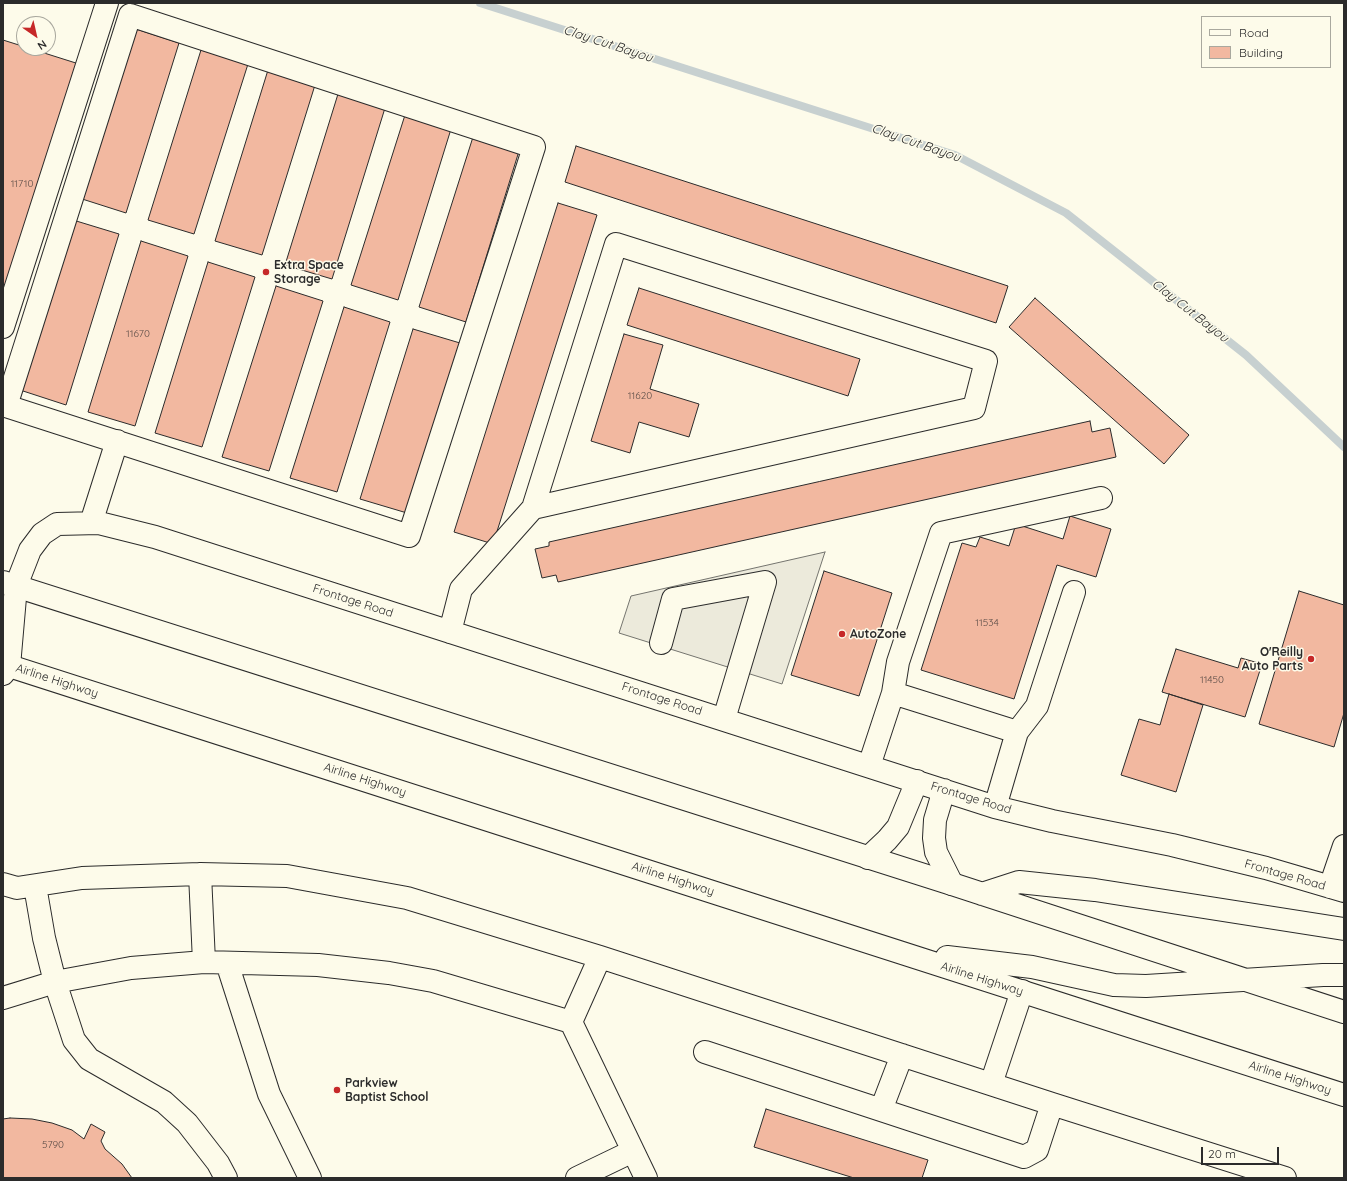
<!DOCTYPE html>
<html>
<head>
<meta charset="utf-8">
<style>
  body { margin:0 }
  #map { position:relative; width:1347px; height:1181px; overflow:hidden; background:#fdfbea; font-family:Quicksand,sans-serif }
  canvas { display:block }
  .frame { position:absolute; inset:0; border:4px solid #2b2b2b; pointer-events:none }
  .legend { position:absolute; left:1201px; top:16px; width:130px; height:52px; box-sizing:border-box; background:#fdfbea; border:1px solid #a9a89e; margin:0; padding:5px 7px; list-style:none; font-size:12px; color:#2b2b2b }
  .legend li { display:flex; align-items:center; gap:8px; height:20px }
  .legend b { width:20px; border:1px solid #a9a89e }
  .north { position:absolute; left:16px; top:16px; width:40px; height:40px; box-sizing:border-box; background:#fdfbea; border:1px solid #a9a89e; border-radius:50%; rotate:146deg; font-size:11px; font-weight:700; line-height:16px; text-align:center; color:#2b2b2b }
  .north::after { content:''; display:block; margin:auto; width:14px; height:18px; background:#c62828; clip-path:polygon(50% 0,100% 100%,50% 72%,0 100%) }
  .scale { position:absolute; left:1201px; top:1147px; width:78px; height:18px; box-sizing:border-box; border:2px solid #2b2b2b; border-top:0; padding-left:5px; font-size:12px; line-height:14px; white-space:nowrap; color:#2b2b2b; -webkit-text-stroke:3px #fdfbea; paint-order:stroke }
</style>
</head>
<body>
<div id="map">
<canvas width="1347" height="1181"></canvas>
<div class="frame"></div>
<ul class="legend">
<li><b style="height:5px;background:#fdfbea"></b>Road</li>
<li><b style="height:11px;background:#f2b8a0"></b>Building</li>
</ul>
<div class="north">N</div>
<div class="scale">20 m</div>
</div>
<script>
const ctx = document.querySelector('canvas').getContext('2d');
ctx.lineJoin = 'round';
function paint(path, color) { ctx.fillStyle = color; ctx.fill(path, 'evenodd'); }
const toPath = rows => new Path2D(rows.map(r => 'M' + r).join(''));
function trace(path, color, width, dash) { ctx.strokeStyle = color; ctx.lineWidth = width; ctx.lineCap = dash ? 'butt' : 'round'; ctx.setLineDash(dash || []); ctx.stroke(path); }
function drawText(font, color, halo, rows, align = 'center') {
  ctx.font = font + ' Quicksand,sans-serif'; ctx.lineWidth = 3; ctx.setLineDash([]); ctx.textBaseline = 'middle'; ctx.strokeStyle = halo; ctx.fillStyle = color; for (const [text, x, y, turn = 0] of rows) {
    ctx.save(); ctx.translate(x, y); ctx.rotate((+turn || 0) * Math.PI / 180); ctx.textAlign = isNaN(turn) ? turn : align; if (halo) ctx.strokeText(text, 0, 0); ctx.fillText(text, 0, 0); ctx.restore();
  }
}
const parking = toPath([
  [825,552,782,684,619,633,631,596,825,552]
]);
paint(parking, '#eceadb');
trace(parking, '#74746e', 1);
trace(toPath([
  [480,3,955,155,1066,213,1246,355,1344,447]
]), '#c7d0d0', 8);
const building = toPath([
  [133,28,179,43,126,213,79,198,133,28],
  [3,40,79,64,3,304,3,40],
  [201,50,248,64,194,234,148,220,201,50],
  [268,70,315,85,262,255,215,241,268,70],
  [338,94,385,108,332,279,285,265,338,94],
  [405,115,451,129,398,300,351,285,405,115],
  [473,137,519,151,466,322,419,307,473,137],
  [576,146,1008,286,996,323,565,182,576,146],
  [558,203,597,215,493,544,454,532,558,203],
  [73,220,119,234,66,405,20,390,73,220],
  [141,241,188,256,135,426,88,412,141,241],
  [208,262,255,277,202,447,155,433,208,262],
  [276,286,323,301,269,471,222,457,276,286],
  [639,288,860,359,848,396,627,325,639,288],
  [1035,298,1189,435,1164,464,1009,327,1035,298],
  [344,307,390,322,337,492,290,478,344,307],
  [413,329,460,343,407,513,360,499,413,329],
  [624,334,663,345,650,389,699,404,689,437,639,422,630,453,591,441,624,334],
  [1090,421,1092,432,1110,428,1116,457,558,582,556,575,542,578,535,549,549,546,549,542,1090,421],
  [1070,516,1111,529,1096,577,1057,565,1014,699,921,670,962,543,976,547,980,537,1009,546,1016,524,1063,539,1070,516],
  [824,571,892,593,859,696,791,675,824,571],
  [1299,591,1344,605,1344,713,1334,747,1259,724,1299,591],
  [1176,649,1238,668,1241,658,1262,664,1245,717,1162,692,1176,649],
  [1169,694,1203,705,1176,792,1121,775,1139,719,1160,725,1169,694],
  [766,1109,928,1160,922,1178,854,1178,754,1147,766,1109],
  [10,1118,32,1119,52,1123,72,1130,84,1139,91,1124,105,1132,101,1141,105,1149,122,1164,132,1178,3,1178,3,1119,10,1118]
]);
paint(building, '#f2b8a0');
trace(building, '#2b2b2b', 1);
const minor = toPath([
  [130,15,534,147,409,536,6,406,130,15],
  [3,327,107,3],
  [91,523,117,441],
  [16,586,30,550,42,534,57,524,99,523,155,537,995,807,1052,821,1172,845,1266,868,1344,891],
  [450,632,461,589,533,508,974,408,986,361,616,244,533,508],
  [661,643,673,599,765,582,724,719],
  [893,693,898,662,941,533,1101,498],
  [1017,732,1037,706,1074,592],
  [869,766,893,693,1017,732,995,807],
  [944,790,935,820,934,838,936,852,952,884],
  [868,858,887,840,898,827,917,781],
  [200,874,204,962],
  [3,884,17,888,82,878,200,874,287,876,407,898,600,957,1052,1104,1285,1178],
  [35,886,44,938,55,982,74,1040,89,1059,164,1102,187,1123,218,1163,226,1178],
  [1330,887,1344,846],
  [227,963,269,1094,310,1178],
  [3,998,55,982,131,968,204,962,318,965,389,973,433,981,571,1022,646,1178],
  [571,1022,600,957],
  [705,1052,1024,1157,1037,1150,1052,1104],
  [991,1084,1022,991],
  [881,1110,902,1055],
  [577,1178,633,1151]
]);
const major = toPath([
  [3,674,9,666,16,586]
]);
const highway = toPath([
  [3,582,952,884,1344,1012],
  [3,664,1344,1095],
  [982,894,1019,882,1095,890,1344,929],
  [947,957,1032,967,1114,985,1146,986,1323,975,1344,975]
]);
trace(minor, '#2b2b2b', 24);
trace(major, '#2b2b2b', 24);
trace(highway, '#2b2b2b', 24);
trace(minor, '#fdfbea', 22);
trace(major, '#fdfbea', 22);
trace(highway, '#fdfbea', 22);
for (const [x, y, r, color] of [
  [266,272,4,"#c62828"],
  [842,634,4,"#c62828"],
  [1311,659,4,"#c62828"],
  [337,1090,4,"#c62828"]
]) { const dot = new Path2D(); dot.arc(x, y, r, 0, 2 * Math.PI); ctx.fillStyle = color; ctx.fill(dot); trace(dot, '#fdfbea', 1.5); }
drawText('10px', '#5d4e48', null, [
  ["11710",22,184],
  ["11670",138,334],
  ["11620",640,396],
  ["11534",987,623],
  ["11450",1212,680],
  ["5790",53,1145]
]);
drawText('bold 12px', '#2b2b2b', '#fdfbea', [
  ["Extra Space",274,265],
  ["Storage",274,279],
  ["AutoZone",850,634],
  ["O'Reilly",1303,652,"right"],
  ["Auto Parts",1303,666,"right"],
  ["Parkview",345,1083],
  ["Baptist School",345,1097]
], 'left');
drawText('12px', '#2b2b2b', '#fdfbea', [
  ["Frontage Road",353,601,18],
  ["Airline Highway",57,681,18],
  ["Frontage Road",662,699,18],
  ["Airline Highway",365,780,18],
  ["Frontage Road",971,798,17],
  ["Frontage Road",1285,875,16],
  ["Airline Highway",673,879,18],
  ["Airline Highway",982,979,18],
  ["Airline Highway",1290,1078,18]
]);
drawText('italic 13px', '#2b2b2b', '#fdfbea', [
  ["Clay Cut Bayou",608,44,18],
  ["Clay Cut Bayou",916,143,19],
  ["Clay Cut Bayou",1190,311,38]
]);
</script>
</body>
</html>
